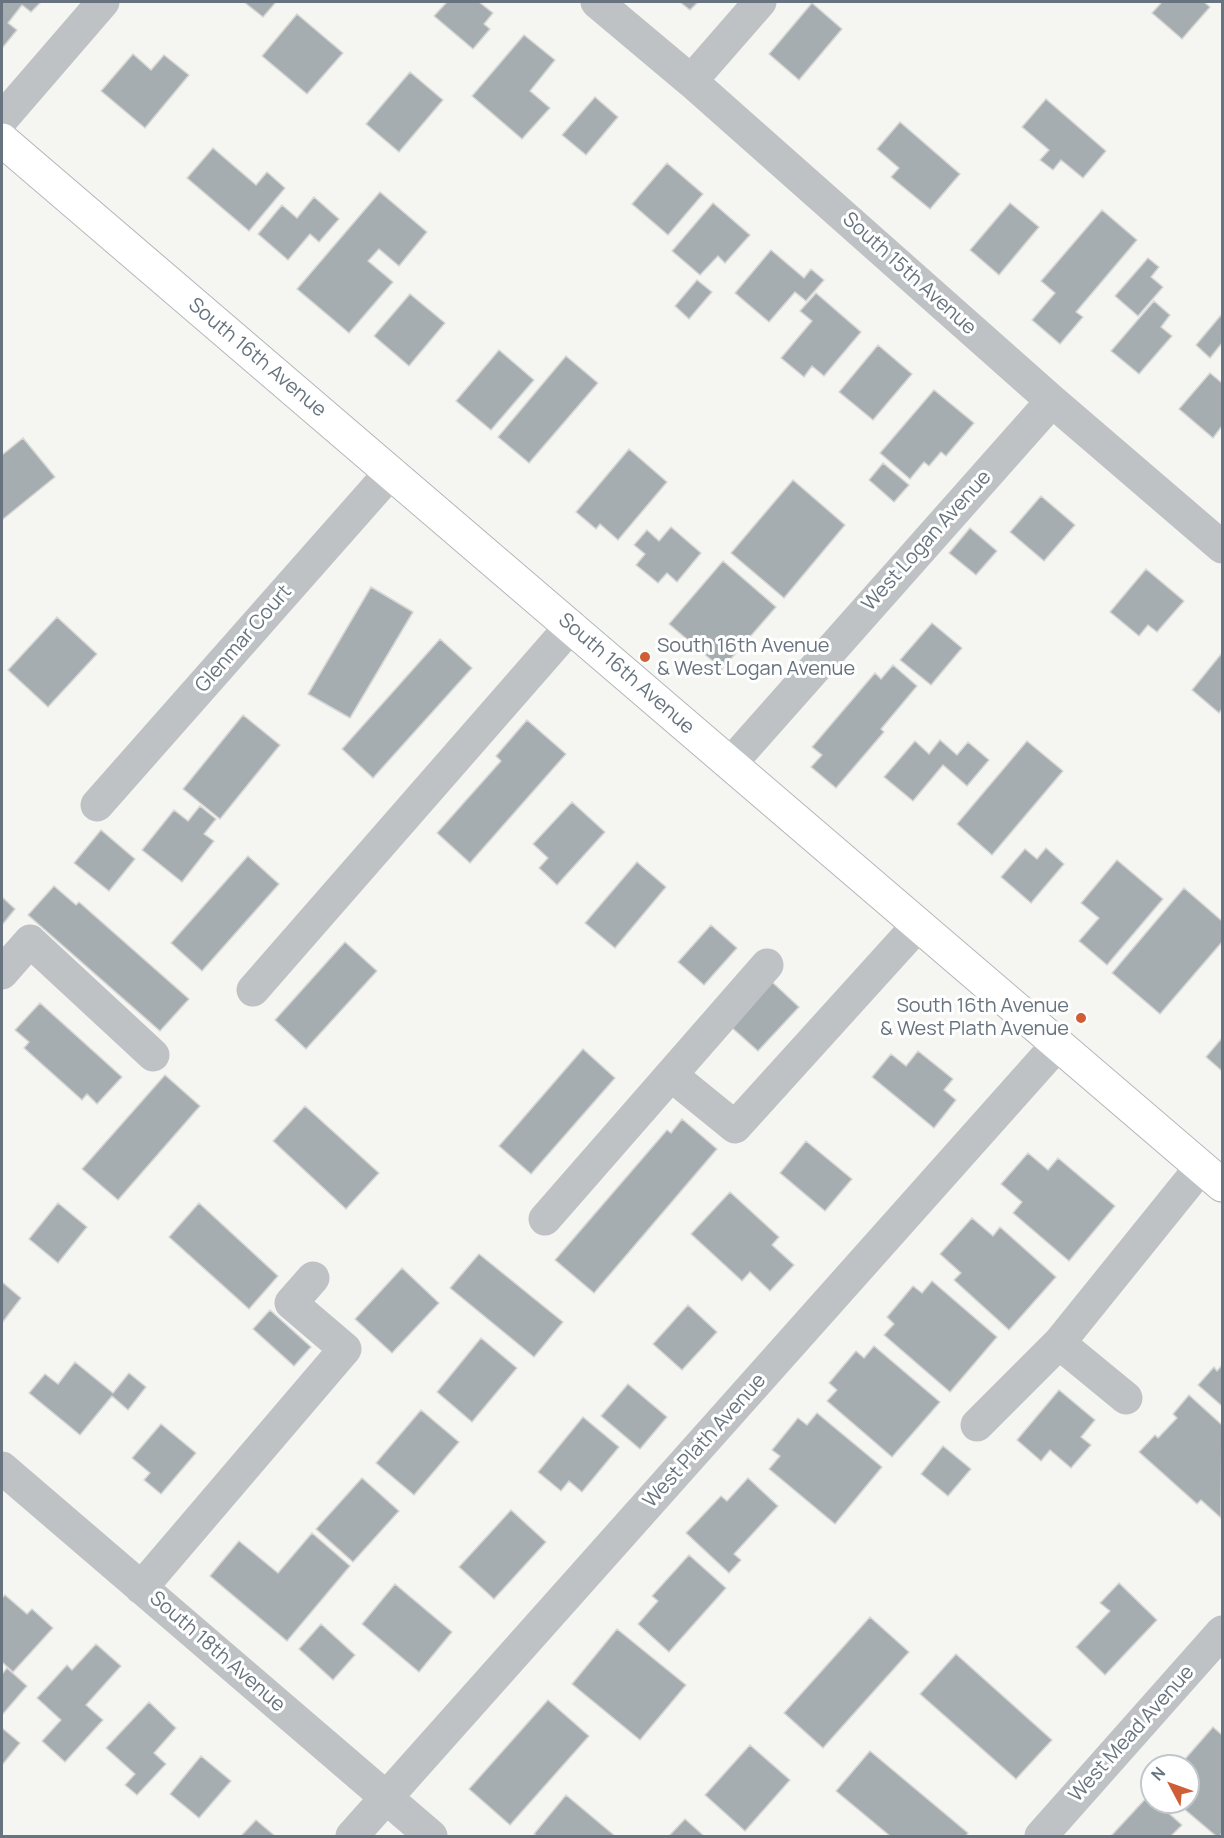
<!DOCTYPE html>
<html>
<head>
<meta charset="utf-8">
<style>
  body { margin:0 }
  #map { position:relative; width:1224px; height:1838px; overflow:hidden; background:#f5f5f2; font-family:Manrope,sans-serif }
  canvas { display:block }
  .frame { position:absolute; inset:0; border:3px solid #67747f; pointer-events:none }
  .north { position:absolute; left:1140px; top:1754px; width:60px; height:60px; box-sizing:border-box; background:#fff; border:2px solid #c2c7cc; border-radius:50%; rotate:311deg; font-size:16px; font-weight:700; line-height:24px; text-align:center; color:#67747f }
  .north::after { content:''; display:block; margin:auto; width:21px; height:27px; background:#cf5e37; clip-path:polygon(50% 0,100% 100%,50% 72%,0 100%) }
</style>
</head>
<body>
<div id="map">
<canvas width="1224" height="1838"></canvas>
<div class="frame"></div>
<div class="north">N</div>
</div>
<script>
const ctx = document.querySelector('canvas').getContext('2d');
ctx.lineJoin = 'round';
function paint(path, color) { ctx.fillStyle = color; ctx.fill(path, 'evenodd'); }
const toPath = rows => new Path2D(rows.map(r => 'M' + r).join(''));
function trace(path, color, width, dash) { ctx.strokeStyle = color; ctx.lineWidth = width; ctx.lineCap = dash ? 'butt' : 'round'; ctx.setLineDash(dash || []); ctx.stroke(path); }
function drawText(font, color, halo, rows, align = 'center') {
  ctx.font = font + ' Manrope,sans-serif'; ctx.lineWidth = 6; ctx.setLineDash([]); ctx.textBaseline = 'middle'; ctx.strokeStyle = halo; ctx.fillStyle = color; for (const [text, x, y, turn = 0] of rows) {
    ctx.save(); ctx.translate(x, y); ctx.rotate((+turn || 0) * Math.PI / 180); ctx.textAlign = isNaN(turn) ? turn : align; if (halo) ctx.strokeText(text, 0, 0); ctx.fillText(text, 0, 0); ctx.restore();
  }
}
const building = toPath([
  [2,2,41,2,31,12,22,5,8,23,17,30,3,47,2,45,2,2],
  [244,2,276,2,263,17,244,2],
  [447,2,479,2,493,13,484,24,490,29,473,49,434,16,447,2],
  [680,2,698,2,690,10,680,2],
  [1162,2,1204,2,1210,7,1182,39,1152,13,1162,2],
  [812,3,842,29,799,80,769,54,812,3],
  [297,14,343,53,307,94,262,56,297,14],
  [524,35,555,60,530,91,550,108,522,139,472,96,524,35],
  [133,54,151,70,164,55,189,75,145,128,101,91,133,54],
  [410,72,443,100,399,152,366,124,410,72],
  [595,97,618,117,586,155,562,135,595,97],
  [1046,99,1106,151,1083,178,1061,160,1053,170,1040,160,1049,150,1022,127,1046,99],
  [900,122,960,174,930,209,891,177,899,168,877,149,900,122],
  [213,148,256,185,267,172,285,188,249,231,187,178,213,148],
  [667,163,703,194,668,235,632,204,667,163],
  [380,192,427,232,399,266,379,249,368,261,393,282,349,333,297,289,380,192],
  [314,197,339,219,319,242,310,234,288,260,258,234,282,205,297,218,314,197],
  [713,203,750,235,725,263,718,256,700,275,672,251,713,203],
  [1010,203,1039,227,999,275,970,250,1010,203],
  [1102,210,1137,240,1076,312,1083,317,1060,344,1032,320,1055,293,1041,281,1102,210],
  [771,250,804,278,811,269,824,280,806,301,795,292,769,322,735,293,771,250],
  [1148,258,1159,267,1151,277,1163,287,1138,316,1115,296,1148,258],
  [697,280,712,292,689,319,675,306,697,280],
  [816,293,861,332,824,376,812,366,804,377,781,358,812,321,800,311,816,293],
  [410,294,445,323,409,366,374,336,410,294],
  [1154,301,1170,315,1161,327,1172,336,1139,374,1111,351,1154,301],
  [1222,314,1222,343,1210,358,1196,345,1222,314],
  [878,345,912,374,873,420,839,392,878,345],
  [499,350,534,380,491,430,456,401,499,350],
  [566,356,598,383,529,463,498,437,566,356],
  [1210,373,1222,383,1222,426,1213,438,1179,409,1210,373],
  [934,390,974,423,946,456,941,452,929,466,924,462,910,479,880,453,934,390],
  [23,438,55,477,2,520,2,455,23,438],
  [629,449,667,482,618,540,600,524,596,529,576,512,629,449],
  [883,463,909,485,894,502,869,480,883,463],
  [793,480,845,525,784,598,731,553,793,480],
  [1041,496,1075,525,1044,561,1010,532,1041,496],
  [671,527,701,553,677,582,667,573,658,583,636,565,645,554,634,545,647,530,659,541,671,527],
  [970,528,997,551,976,575,949,553,970,528],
  [723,561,776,607,722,669,669,624,723,561],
  [1146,569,1184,601,1157,632,1148,625,1139,636,1110,612,1146,569],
  [371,587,413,612,350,718,308,694,371,587],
  [57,617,97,654,48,707,8,670,57,617],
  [932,623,962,648,931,685,900,660,932,623],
  [440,639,472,668,373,778,342,749,440,639],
  [1222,653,1222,709,1219,713,1192,690,1222,653],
  [893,665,917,686,881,729,884,732,836,788,811,767,822,755,812,747,875,673,881,679,893,665],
  [243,715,280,745,220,819,183,789,243,715],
  [527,720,566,754,470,863,437,833,501,761,496,756,527,720],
  [940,740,957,755,968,742,989,760,967,786,943,765,913,801,884,777,915,741,929,754,940,740],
  [1027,741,1063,771,992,855,957,824,1027,741],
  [572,802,605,832,557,885,539,868,548,858,533,844,572,802],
  [200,806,216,819,204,834,214,841,182,882,142,850,174,810,188,821,200,806],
  [101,830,135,859,109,891,74,863,101,830],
  [1046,848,1064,864,1031,903,1001,877,1025,849,1037,859,1046,848],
  [248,856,279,884,202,971,171,943,248,856],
  [1117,860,1163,899,1107,965,1079,941,1099,918,1081,903,1117,860],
  [637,862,666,887,615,948,585,923,637,862],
  [54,886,76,905,79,902,189,999,160,1031,28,915,54,886],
  [1184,888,1222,921,1222,942,1160,1014,1112,973,1184,888],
  [2,897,15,909,2,925,2,897],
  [711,925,737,948,704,985,678,962,711,925],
  [345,942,377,971,306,1049,275,1020,345,942],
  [771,981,799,1007,758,1051,730,1026,771,981],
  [40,1003,122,1077,97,1104,87,1094,82,1100,24,1048,29,1042,15,1030,40,1003],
  [1222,1038,1222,1071,1206,1057,1222,1038],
  [583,1049,615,1078,531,1174,499,1146,583,1049],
  [918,1051,953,1079,944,1090,956,1100,934,1128,872,1077,891,1054,906,1066,918,1051],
  [165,1075,200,1106,118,1200,82,1169,165,1075],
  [305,1106,379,1173,346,1209,273,1141,305,1106],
  [682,1119,717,1149,594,1293,555,1260,667,1130,671,1133,682,1119],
  [806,1141,852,1179,825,1211,780,1173,806,1141],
  [1028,1153,1048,1170,1058,1158,1115,1206,1069,1261,1013,1213,1022,1202,1001,1184,1028,1153],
  [730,1192,779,1237,772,1245,794,1265,770,1291,750,1272,742,1281,691,1234,730,1192],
  [58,1203,87,1227,58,1263,29,1239,58,1203],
  [199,1203,278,1276,249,1309,169,1237,199,1203],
  [972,1218,993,1236,1000,1227,1056,1277,1009,1330,954,1280,961,1273,940,1254,972,1218],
  [479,1254,563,1322,534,1357,450,1288,479,1254],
  [402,1268,439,1303,392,1353,355,1319,402,1268],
  [932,1281,997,1337,950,1392,884,1335,894,1324,887,1317,913,1286,922,1293,932,1281],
  [2,1282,21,1298,2,1323,2,1282],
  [688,1305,717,1332,682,1370,653,1344,688,1305],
  [270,1310,311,1347,294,1366,253,1329,270,1310],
  [481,1338,517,1368,472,1422,437,1392,481,1338],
  [874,1346,940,1402,892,1457,827,1401,837,1390,829,1383,856,1351,864,1358,874,1346],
  [75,1362,113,1393,129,1373,146,1387,128,1410,112,1396,80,1435,29,1393,45,1374,58,1384,75,1362],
  [1222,1365,1222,1406,1198,1385,1214,1367,1217,1371,1222,1365],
  [628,1384,667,1417,640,1449,601,1416,628,1384],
  [1059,1390,1095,1420,1081,1437,1091,1445,1071,1468,1050,1450,1041,1461,1017,1440,1059,1390],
  [1189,1395,1222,1425,1221,1518,1201,1500,1197,1504,1139,1452,1155,1435,1158,1438,1177,1418,1173,1414,1189,1395],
  [421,1410,459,1442,414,1495,376,1463,421,1410],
  [817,1413,882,1467,835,1524,769,1469,780,1456,772,1450,798,1418,807,1425,817,1413],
  [583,1417,619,1447,582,1492,569,1481,561,1491,538,1472,583,1417],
  [161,1424,196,1453,161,1494,144,1480,150,1473,132,1458,161,1424],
  [943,1446,971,1469,948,1496,921,1474,943,1446],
  [362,1478,399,1511,353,1562,316,1529,362,1478],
  [748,1478,778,1506,734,1554,741,1560,729,1573,686,1533,721,1496,727,1501,748,1478],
  [511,1510,546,1542,494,1599,459,1567,511,1510],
  [312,1533,350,1566,287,1641,210,1576,239,1541,278,1573,312,1533],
  [689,1555,726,1588,669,1652,638,1624,658,1601,652,1596,689,1555],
  [1119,1583,1157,1620,1105,1675,1076,1647,1110,1611,1100,1603,1119,1583],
  [395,1584,452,1632,419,1672,362,1624,395,1584],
  [5,1595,27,1614,32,1609,53,1628,13,1672,2,1662,2,1598,5,1595],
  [870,1617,909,1652,823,1748,784,1713,870,1617],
  [321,1624,355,1655,333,1680,299,1649,321,1624],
  [617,1629,686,1685,640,1740,572,1684,617,1629],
  [96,1644,121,1666,86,1705,103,1720,65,1762,42,1741,61,1720,37,1698,67,1665,72,1670,96,1644],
  [956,1654,1052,1740,1016,1779,920,1694,956,1654],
  [7,1668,27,1686,2,1715,2,1674,7,1668],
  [548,1700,589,1736,510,1825,469,1789,548,1700],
  [149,1702,176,1728,154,1753,166,1764,137,1795,125,1785,135,1774,106,1748,149,1702],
  [1213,1727,1222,1735,1222,1833,1220,1836,1216,1836,1176,1802,1188,1802,1188,1766,1179,1766,1213,1727],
  [2,1728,20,1743,2,1765,2,1728],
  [750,1745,790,1780,745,1831,705,1795,750,1745],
  [870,1751,968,1833,966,1836,890,1836,836,1791,870,1751],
  [201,1756,231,1781,199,1818,170,1794,201,1756],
  [566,1795,615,1836,537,1836,534,1834,566,1795],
  [1149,1795,1152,1798,1152,1802,1156,1802,1182,1825,1171,1836,1111,1836,1149,1795],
  [685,1819,704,1836,669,1836,685,1819],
  [256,1820,275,1836,241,1836,256,1820]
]);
paint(building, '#a6adb1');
trace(building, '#d6d6d4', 1.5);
const major = toPath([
  [2,140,1222,1185]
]);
trace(major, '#b2b6b9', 35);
trace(toPath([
  [597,2,691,81,1052,401,1222,547],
  [691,81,760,2],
  [2,119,103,2],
  [731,763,1052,401],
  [97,805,391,472],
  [2,973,30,941,153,1055],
  [253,990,571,626],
  [671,1075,735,1127,918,925],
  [545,1219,767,965],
  [1059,1343,1126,1398],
  [977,1425,1059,1343,1201,1167],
  [2,1468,431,1836],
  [141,1588,345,1349,291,1303,313,1278],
  [352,1836,1057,1045],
  [1041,1836,1222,1632]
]), '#bec2c5', 33);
trace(major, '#fff', 33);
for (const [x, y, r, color] of [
  [645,657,6,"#cf5e37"],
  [1081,1018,6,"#cf5e37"]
]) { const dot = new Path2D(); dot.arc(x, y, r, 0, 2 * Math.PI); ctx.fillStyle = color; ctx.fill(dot); trace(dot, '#fff', 2); }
drawText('20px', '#67747f', '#fff', [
  ["South 15th Avenue",909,274,42],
  ["South 16th Avenue",257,358,40],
  ["West Logan Avenue",927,541,-48],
  ["Glenmar Court",244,639,-49],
  ["South 16th Avenue",626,674,41],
  ["West Plath Avenue",705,1441,-48],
  ["South 18th Avenue",217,1652,41],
  ["West Mead Avenue",1132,1734,-48]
]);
drawText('20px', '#67747f', '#fff', [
  ["South 16th Avenue",657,646],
  ["& West Logan Avenue",657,669],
  ["South 16th Avenue",1069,1006,"right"],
  ["& West Plath Avenue",1069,1029,"right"]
], 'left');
</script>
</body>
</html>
